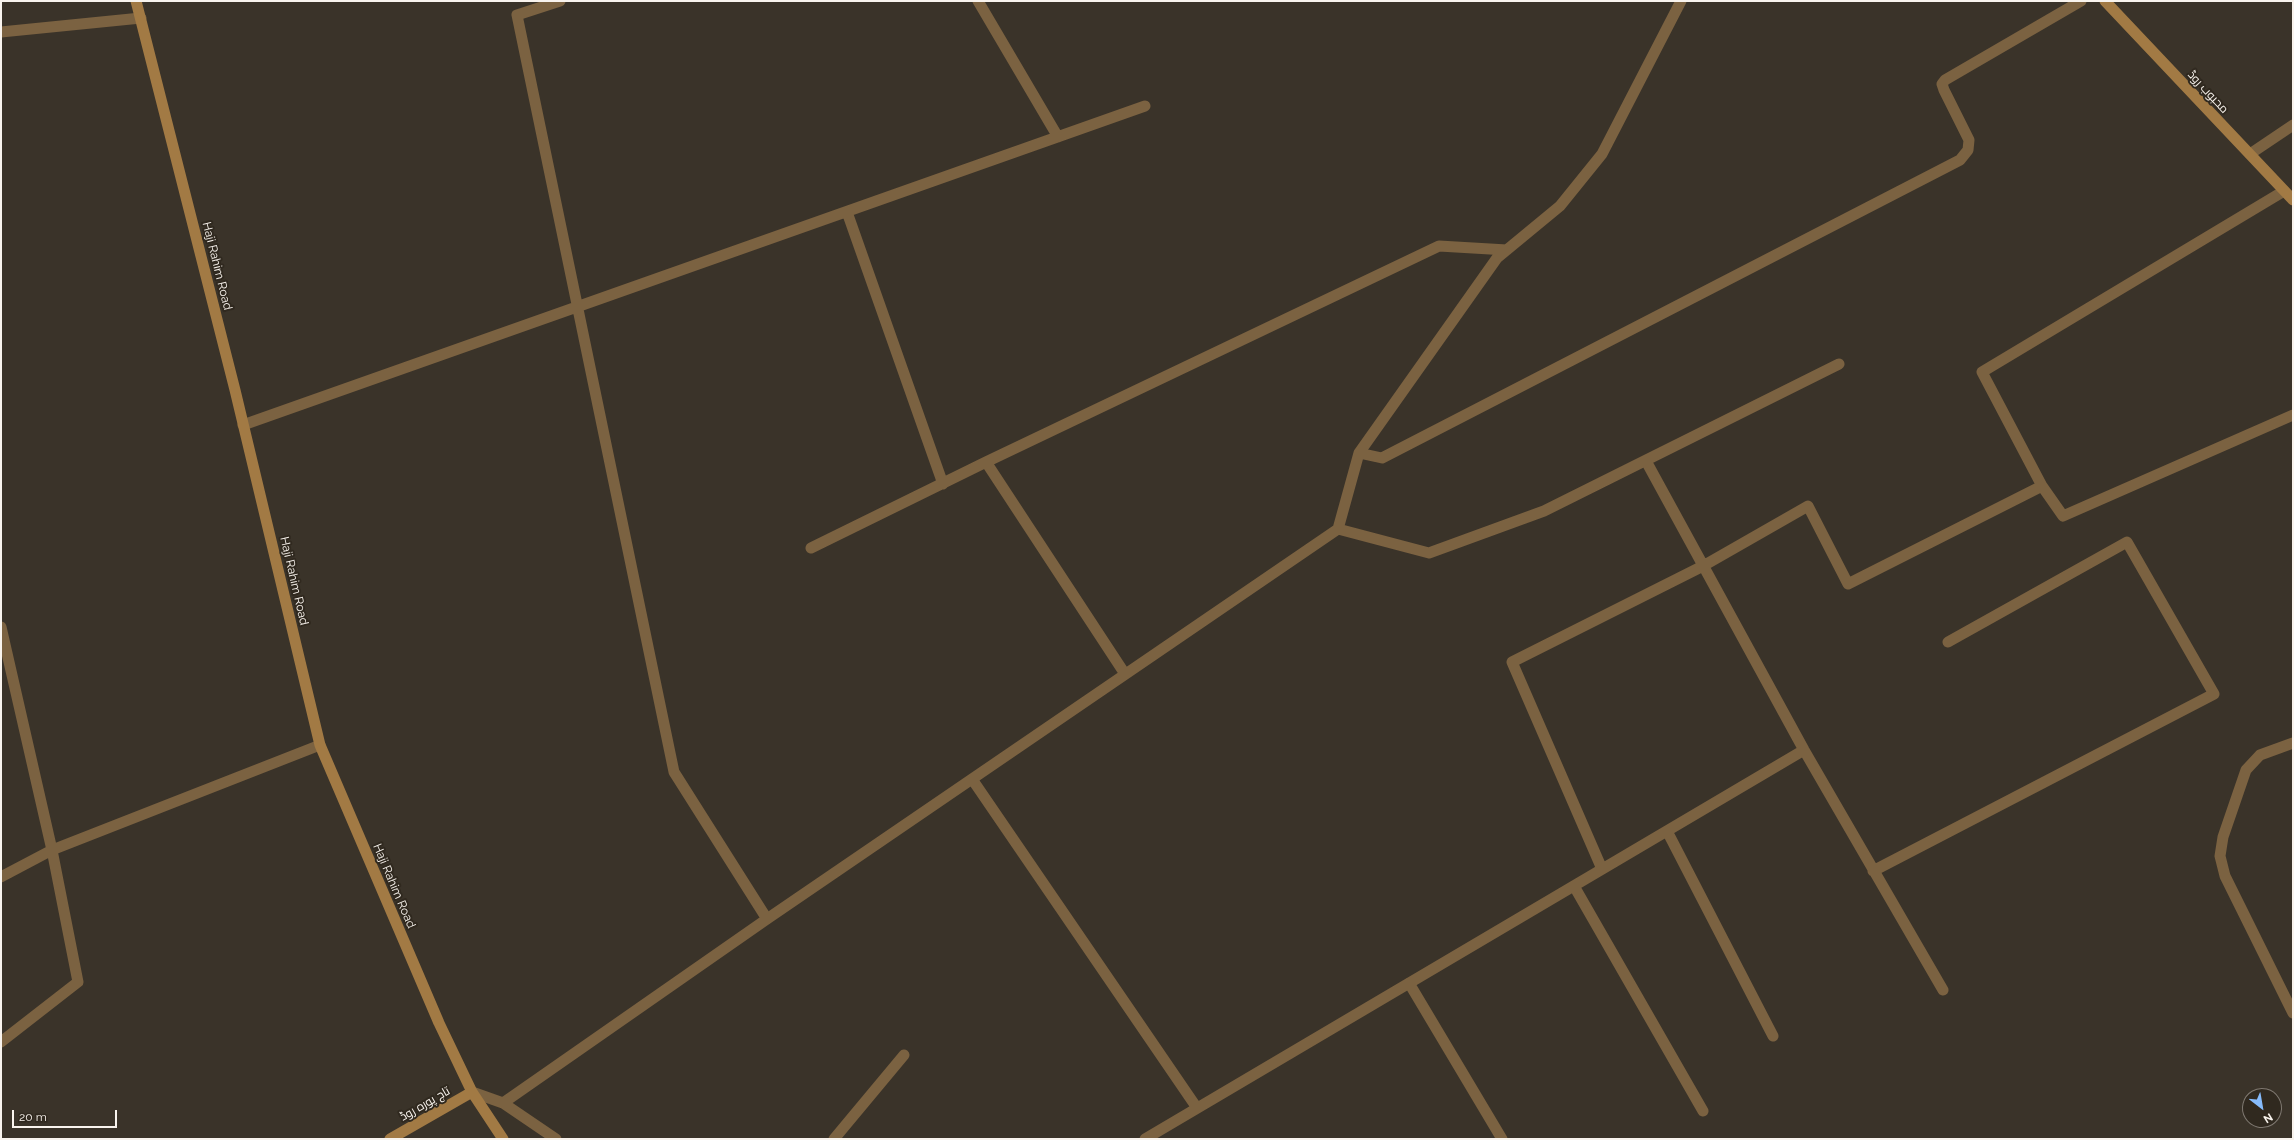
<!DOCTYPE html>
<html>
<head>
<meta charset="utf-8">
<style>
  body { margin:0 }
  #map { position:relative; width:2294px; height:1140px; overflow:hidden; background:#3a3329; font-family:Raleway,sans-serif }
  canvas { display:block }
  .frame { position:absolute; inset:0; border:2px solid #f9f4ee; pointer-events:none }
  .north { position:absolute; left:2242px; top:1088px; width:40px; height:40px; box-sizing:border-box; background:#30291f; border:1px solid #807a72; border-radius:50%; rotate:149deg; font-size:11px; font-weight:700; line-height:16px; text-align:center; color:#f9f4ee }
  .north::after { content:''; display:block; margin:auto; width:14px; height:18px; background:#86bbfb; clip-path:polygon(50% 0,100% 100%,50% 72%,0 100%) }
  .scale { position:absolute; left:12px; top:1110px; width:105px; height:18px; box-sizing:border-box; border:2px solid #f9f4ee; border-top:0; padding-left:5px; font-size:12px; line-height:14px; white-space:nowrap; color:#f9f4ee; -webkit-text-stroke:3px #30291f; paint-order:stroke }
</style>
</head>
<body>
<div id="map">
<canvas width="2294" height="1140"></canvas>
<div class="frame"></div>
<div class="north">N</div>
<div class="scale">20 m</div>
</div>
<script>
const ctx = document.querySelector('canvas').getContext('2d');
ctx.lineJoin = 'round';
const toPath = rows => new Path2D(rows.map(r => 'M' + r).join(''));
function trace(path, color, width, dash) { ctx.strokeStyle = color; ctx.lineWidth = width; ctx.lineCap = dash ? 'butt' : 'round'; ctx.setLineDash(dash || []); ctx.stroke(path); }
function drawText(font, color, halo, rows, align = 'center') {
  ctx.font = font + ' Raleway,Cairo,sans-serif'; ctx.lineWidth = 4; ctx.setLineDash([]); ctx.textBaseline = 'middle'; ctx.strokeStyle = halo; ctx.fillStyle = color; for (const [text, x, y, turn = 0] of rows) {
    ctx.save(); ctx.translate(x, y); ctx.rotate((+turn || 0) * Math.PI / 180); ctx.textAlign = isNaN(turn) ? turn : align; if (halo) ctx.strokeText(text, 0, 0); ctx.fillText(text, 0, 0); ctx.restore();
  }
}
trace(toPath([
  [560,1,517,15,674,772,767,919],
  [978,1,1058,137],
  [2250,154,2293,125],
  [847,212,943,484],
  [243,425,1145,106],
  [1359,453,1382,458,1960,160,1968,150,1969,140,1944,90,1942,84,1945,80,2081,1],
  [1646,461,1804,750,1943,990],
  [986,462,1125,674],
  [2042,486,1982,372,2284,191],
  [1338,529,1429,553,1544,511,1839,364],
  [811,548,986,462,1439,246,1507,250],
  [1,627,52,850,78,982,1,1042],
  [2293,743,2260,755,2246,770,2223,837,2220,856,2225,876,2293,1013],
  [972,779,1197,1108],
  [1667,831,1773,1036],
  [1602,869,1512,662,1703,566,1808,506,1848,584,2042,486,2063,516,2293,415],
  [1873,871,2214,694,2127,542,1948,642],
  [1,877,52,850,320,745],
  [1574,886,1703,1111],
  [1409,983,1502,1139],
  [472,1092,503,1103,556,1139],
  [503,1103,767,919,1338,529,1359,453,1497,258,1560,206,1602,154,1681,1],
  [834,1139,904,1055],
  [1145,1139,1804,750]
]), '#7b6241', 11);
trace(toPath([
  [1,32,141,18]
]), '#7b6241', 11);
trace(toPath([
  [136,1,235,390,320,745,439,1023,472,1092,503,1139],
  [2105,1,2293,200],
  [390,1139,472,1092]
]), '#a27a44', 11);
drawText('12px', '#f9f4ee', '#30291f', [
  ["محبوب روڈ",2208,92,47],
  ["Haji Rahim Road",217,266,76],
  ["Haji Rahim Road",294,581,77],
  ["Haji Rahim Road",394,886,67],
  ["تاج پورہ روڈ",425,1104,-30]
]);
</script>
</body>
</html>
